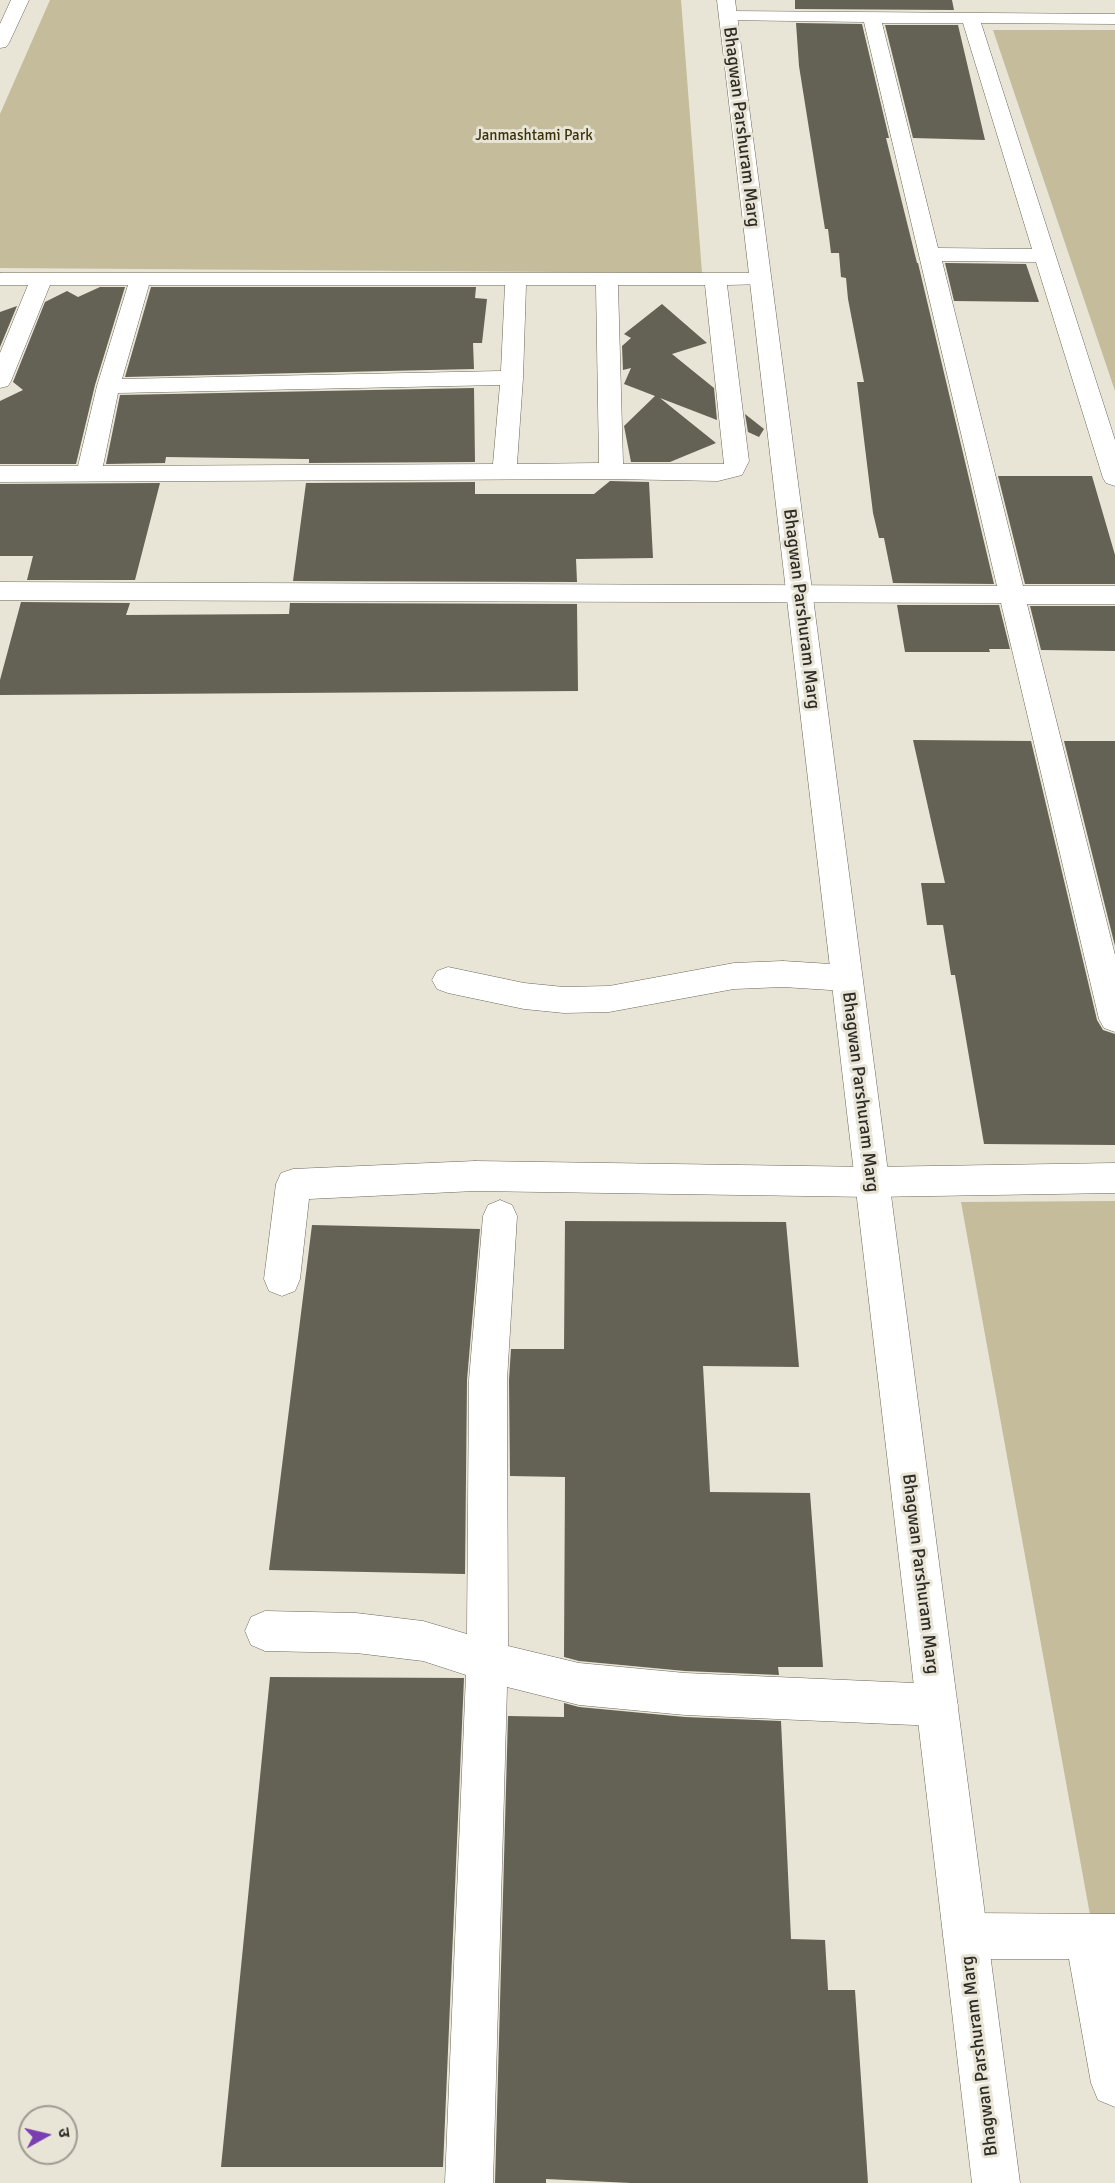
<!DOCTYPE html>
<html>
<head>
<meta charset="utf-8">
<style>
  body { margin:0 }
  #map { position:relative; width:1115px; height:2183px; overflow:hidden; background:#e8e5d6; font-family:Signika,"Noto Sans Devanagari",sans-serif }
  canvas { display:block }
  .north { position:absolute; left:18px; top:2105px; width:60px; height:60px; box-sizing:border-box; background:#e8e5d6; border:2px solid #9e9b90; border-radius:50%; rotate:82deg; font-size:16px; font-weight:700; line-height:24px; text-align:center; color:#2e2c27 }
  .north::after { content:''; display:block; margin:auto; width:21px; height:27px; background:#7b3db2; clip-path:polygon(50% 0,100% 100%,50% 72%,0 100%) }
</style>
</head>
<body>
<div id="map">
<canvas width="1115" height="2183"></canvas>
<div class="north">उ</div>
</div>
<script>
const ctx = document.querySelector('canvas').getContext('2d');
ctx.lineJoin = 'round';
function paint(path, color) { ctx.fillStyle = color; ctx.fill(path, 'evenodd'); }
const toPath = rows => new Path2D(rows.map(r => 'M' + r).join(''));
function trace(path, color, width, dash) { ctx.strokeStyle = color; ctx.lineWidth = width; ctx.lineCap = dash ? 'butt' : 'round'; ctx.setLineDash(dash || []); ctx.stroke(path); }
function drawText(font, color, halo, rows, align = 'center') {
  ctx.font = font + ' Signika,sans-serif'; ctx.lineWidth = 6; ctx.setLineDash([]); ctx.textBaseline = 'middle'; ctx.strokeStyle = halo; ctx.fillStyle = color; for (const [text, x, y, turn = 0] of rows) {
    ctx.save(); ctx.translate(x, y); ctx.rotate((+turn || 0) * Math.PI / 180); ctx.textAlign = isNaN(turn) ? turn : align; if (halo) ctx.strokeText(text, 0, 0); ctx.fillText(text, 0, 0); ctx.restore();
  }
}
paint(toPath([
  [50,0,681,0,702,273,0,268,0,114],
  [993,30,1115,30,1115,391],
  [1115,1201,1115,1937,1094,1937,961,1202]
]), '#c5bc9b');
paint(toPath([
  [795,0,952,0,954,10,795,9],
  [796,23,862,24,889,138,886,138,917,263,918,263,994,584,893,583,884,538,879,538,873,513,857,382,864,382,848,299,846,278,841,277,839,253,831,253,828,229,825,229,799,66],
  [885,25,958,25,985,140,913,138],
  [945,263,1026,264,1039,302,954,301],
  [100,287,125,287,95,385,76,464,0,464,0,401,23,390,13,382,45,302,67,291,78,297],
  [151,287,476,287,475,298,487,299,482,343,473,343,474,369,125,377],
  [662,304,707,343,672,354,714,388,717,420,660,398,716,443,670,462,631,462,624,426,655,396,624,384,631,368,623,370,622,346,631,338,624,334],
  [17,306,0,347,0,312],
  [474,388,475,462,309,463,309,459,303,459,166,457,165,463,106,464,120,395],
  [745,414,764,429,759,437,748,432],
  [998,476,1092,476,1115,555,1115,584,1025,584],
  [610,481,649,482,653,558,576,559,577,582,293,581,306,483,475,482,475,494,594,494],
  [160,483,135,580,27,580,33,556,0,556,0,484],
  [21,602,130,603,126,615,289,614,290,603,577,604,578,691,0,695,0,680],
  [897,605,999,605,1010,649,989,649,990,652,905,652],
  [1030,606,1115,606,1115,651,1041,650],
  [913,740,1031,741,1097,1020,1103,1030,1115,1034,1115,1145,984,1144,955,975,951,975,943,925,927,925,921,883,945,883],
  [1064,741,1115,741,1115,946],
  [565,1221,786,1222,799,1367,703,1366,710,1492,810,1493,823,1667,778,1667,779,1675,685,1671,579,1661,564,1657,565,1477,510,1476,509,1380,511,1349,564,1349],
  [312,1225,480,1229,467,1380,465,1574,269,1570],
  [270,1677,464,1678,443,2167,221,2167],
  [564,1703,579,1707,685,1717,781,1721,791,1939,825,1940,828,1990,855,1990,868,2183,631,2183,546,2179,546,2183,495,2183,508,1716,564,1717]
]), '#646155');
const minor = toPath([
  [11,0,29,0,9,43,6,47,0,48,0,24,11,0],
  [728,11,1115,14,1115,24,981,23,1115,440,1115,486,1106,483,1103,478,1036,262,942,261,1023,586,1115,586,1115,604,1027,604,1115,955,1115,1032,1104,1028,1099,1019,1001,603,0,600,0,582,997,586,864,22,722,20,719,16,722,12,728,11],
  [882,23,963,23,1032,249,938,248,882,23],
  [0,273,760,273,768,274,771,279,768,284,727,285,749,461,742,475,718,481,611,479,0,482,0,466,78,466,97,386,128,285,50,285,11,381,8,386,0,388,0,353,28,285,0,285,0,273],
  [149,285,505,285,501,371,122,379,149,285],
  [526,285,596,285,599,463,517,464,523,378,526,285],
  [618,285,705,285,724,464,623,464,618,285],
  [500,385,493,464,103,466,118,393,500,385],
  [783,961,846,965,857,969,862,978,857,987,846,991,783,987,734,989,609,1012,564,1013,524,1009,448,993,437,989,432,980,437,971,448,967,524,983,564,987,609,986,734,963,783,961],
  [475,1161,871,1167,1115,1163,1115,1193,871,1197,475,1191,309,1199,300,1279,295,1291,282,1296,269,1291,264,1279,276,1184,281,1173,293,1169,475,1161],
  [500,1200,512,1205,517,1216,507,1380,508,1646,579,1663,685,1673,937,1684,952,1690,958,1705,952,1720,937,1726,685,1715,579,1705,507,1687,493,2183,445,2183,466,1675,423,1661,356,1653,265,1651,251,1645,245,1631,251,1617,265,1611,356,1613,423,1621,467,1634,469,1380,483,1216,488,1205,500,1200],
  [966,1913,1115,1914,1115,2107,1098,2100,1091,2083,1069,1959,966,1959,950,1952,943,1936,950,1920,966,1913]
]);
const tertiary = toPath([
  [717,0,735,0,1020,2183,972,2183,717,0]
]);
trace(minor, '#6b675b', 1);
trace(tertiary, '#6b675b', 1);
paint(minor, '#fff');
paint(tertiary, '#fff');
drawText('15px', '#3c330d', '#e8e5d6', [
  ["Janmashtami Park",534,136]
]);
drawText('18px', '#2e2c27', '#e8e5d6', [
  ["Bhagwan Parshuram Marg",741,127,83],
  ["Bhagwan Parshuram Marg",801,609,83],
  ["Bhagwan Parshuram Marg",860,1092,83],
  ["Bhagwan Parshuram Marg",920,1574,83],
  ["Bhagwan Parshuram Marg",980,2056,-97]
]);
</script>
</body>
</html>
